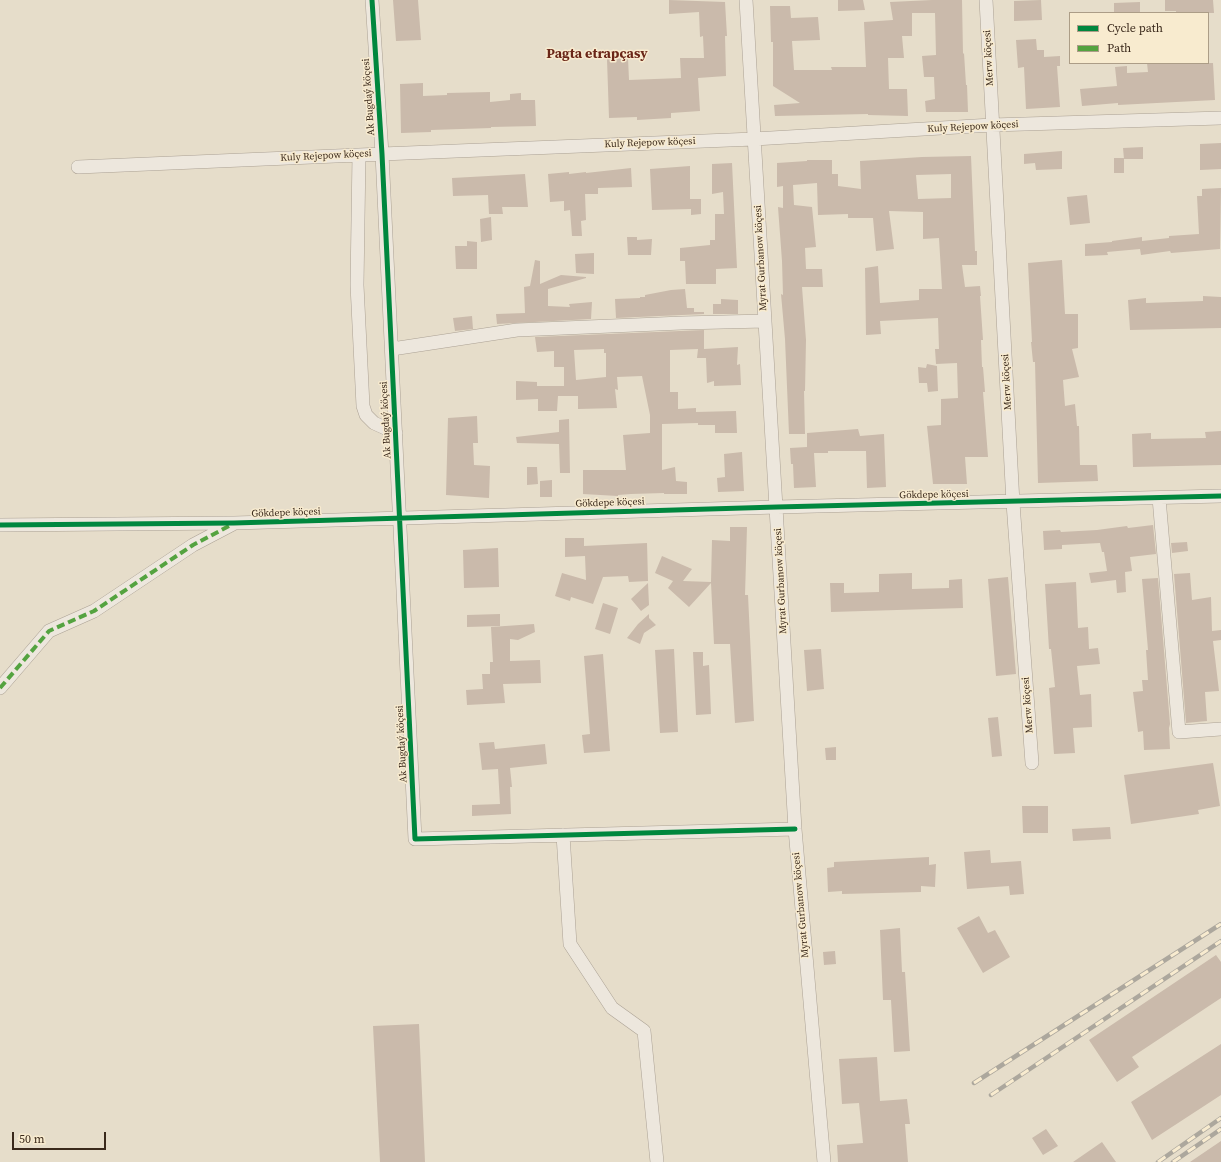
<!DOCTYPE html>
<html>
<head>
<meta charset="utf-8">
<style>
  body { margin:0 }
  #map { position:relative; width:1221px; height:1162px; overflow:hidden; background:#e6ddca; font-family:"Source Serif 4",serif }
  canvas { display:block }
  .legend { position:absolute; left:1069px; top:12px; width:140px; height:52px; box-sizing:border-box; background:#f8ebcf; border:1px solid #ac9d87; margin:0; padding:5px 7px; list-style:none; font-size:12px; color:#3a291b }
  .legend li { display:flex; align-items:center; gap:8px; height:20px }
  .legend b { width:20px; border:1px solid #ac9d87 }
  .scale { position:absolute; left:12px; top:1132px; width:94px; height:18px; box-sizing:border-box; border:2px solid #3a291b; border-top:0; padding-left:5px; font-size:12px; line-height:14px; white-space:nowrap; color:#3a291b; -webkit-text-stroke:3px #f8ebcf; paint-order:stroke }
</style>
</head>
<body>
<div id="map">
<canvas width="1221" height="1162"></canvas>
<ul class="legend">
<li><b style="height:5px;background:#00873e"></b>Cycle path</li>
<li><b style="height:5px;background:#54a340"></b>Path</li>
</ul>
<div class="scale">50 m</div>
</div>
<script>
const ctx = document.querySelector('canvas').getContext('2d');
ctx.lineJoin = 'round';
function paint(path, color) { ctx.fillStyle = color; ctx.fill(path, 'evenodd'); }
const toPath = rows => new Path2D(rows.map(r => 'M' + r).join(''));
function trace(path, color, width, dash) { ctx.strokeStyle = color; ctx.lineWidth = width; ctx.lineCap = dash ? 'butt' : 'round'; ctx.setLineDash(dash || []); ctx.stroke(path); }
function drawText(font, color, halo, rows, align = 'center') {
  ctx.font = font + ' "Source Serif 4",serif'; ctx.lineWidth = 3; ctx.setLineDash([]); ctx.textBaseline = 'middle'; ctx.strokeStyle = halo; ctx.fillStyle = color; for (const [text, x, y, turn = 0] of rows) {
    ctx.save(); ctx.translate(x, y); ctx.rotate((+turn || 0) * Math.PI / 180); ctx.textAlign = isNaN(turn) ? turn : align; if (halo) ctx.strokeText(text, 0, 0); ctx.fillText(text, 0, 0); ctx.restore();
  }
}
paint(toPath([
  [393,0,418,0,421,40,396,41],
  [669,0,725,2,727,36,725,36,726,76,698,78,700,111,671,113,671,118,637,120,637,117,609,118,607,59,628,58,629,80,681,78,680,58,704,58,703,36,700,37,699,12,669,14],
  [838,0,863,0,865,10,838,11],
  [932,0,962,0,963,54,964,53,966,85,967,85,968,112,926,112,925,101,935,99,934,77,924,77,922,56,936,55,935,13,912,13,912,36,902,36,904,58,888,58,889,89,907,89,908,116,868,115,868,114,775,116,774,105,800,103,773,86,773,42,771,42,770,6,790,6,791,18,818,17,820,40,792,41,794,70,832,70,831,67,866,67,864,22,893,20,890,2],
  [1041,0,1042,20,1014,21,1014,1],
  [1165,0,1213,0,1214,13,1176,13,1176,11,1165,11],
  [1140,2,1140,13,1114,13,1114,3],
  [1036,39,1037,50,1044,50,1044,57,1060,56,1060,66,1057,66,1060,107,1026,109,1024,67,1018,68,1016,40],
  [1147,63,1213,63,1215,100,1118,105,1118,103,1082,106,1080,89,1117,86,1115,67,1127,66,1127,73,1148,72],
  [423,83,423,96,447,95,447,93,490,92,490,102,510,100,510,94,521,93,521,100,535,100,536,126,491,127,491,128,431,130,431,132,401,133,400,84],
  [1221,143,1221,169,1200,170,1200,144],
  [1143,147,1143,159,1124,159,1123,148],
  [1062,151,1062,169,1036,170,1035,163,1024,164,1024,154],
  [971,156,975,251,977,251,977,265,962,265,965,287,980,286,981,296,980,296,983,340,981,340,982,367,983,367,985,392,983,392,988,457,965,457,967,484,933,484,927,426,941,425,941,399,958,398,957,363,936,364,935,349,939,349,938,318,880,321,881,334,866,335,865,268,878,266,880,303,919,300,919,289,942,289,939,238,923,239,923,212,889,211,894,249,876,251,873,218,848,218,848,214,818,215,817,183,793,185,794,205,812,207,816,247,805,248,806,269,822,269,823,287,802,287,806,340,805,391,804,391,805,434,789,434,785,339,781,294,783,295,782,261,778,207,783,208,783,186,777,187,777,163,807,161,807,160,832,160,832,174,838,174,838,186,861,189,860,161,922,157],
  [951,174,951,198,918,199,916,175],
  [1114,158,1124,158,1124,173,1114,173],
  [732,163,737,268,716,269,716,284,686,284,685,261,680,261,680,248,710,245,710,240,715,240,715,214,724,214,723,192,712,194,712,164],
  [690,166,690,199,701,199,701,214,691,215,691,209,652,210,650,169],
  [631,168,632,187,598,188,598,194,585,194,586,220,581,221,582,236,572,236,570,210,564,211,564,201,550,202,548,174,569,172,569,174,586,172,586,173],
  [525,174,528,207,502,207,503,214,489,214,488,195,453,196,452,178],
  [1221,188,1220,249,1171,253,1170,251,1141,255,1140,249,1107,252,1108,255,1085,256,1085,244,1112,242,1112,241,1142,237,1142,241,1169,238,1169,236,1199,234,1197,196,1202,196,1202,189],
  [1087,195,1090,223,1070,225,1067,197],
  [491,217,492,240,481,242,480,219],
  [627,237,637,237,637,240,652,239,651,255,628,255],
  [467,241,477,242,477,269,456,269,455,246,467,246],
  [594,253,594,274,576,273,575,254],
  [535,260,540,261,540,284,561,275,586,277,586,278,548,289,548,306,570,307,569,304,592,302,591,319,497,324,496,314,525,313,524,287,530,286],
  [1062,260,1065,314,1078,314,1078,348,1072,349,1079,377,1063,380,1065,406,1075,404,1077,426,1079,426,1080,465,1097,465,1098,481,1038,483,1035,362,1033,362,1031,342,1032,342,1028,263],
  [685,289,687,308,694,308,694,312,704,312,704,314,616,318,615,299,640,298,640,297,645,297,645,295,671,290],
  [1203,296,1221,297,1221,328,1130,330,1128,300,1146,298,1146,303,1203,301],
  [721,299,738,300,738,314,713,314,713,304,721,304],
  [472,316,473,329,455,331,453,318],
  [704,330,704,349,738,347,737,365,740,364,741,385,714,386,714,381,707,383,706,358,697,358,698,349,670,350,670,392,678,392,678,409,696,408,696,412,736,411,737,433,715,433,715,425,698,425,698,423,662,424,662,470,675,467,676,481,687,482,687,494,664,494,664,493,631,494,618,495,618,496,583,494,583,470,626,470,623,435,650,433,650,415,642,376,617,377,618,390,615,389,617,408,578,409,578,396,558,396,557,411,538,411,538,399,516,400,516,381,537,382,537,386,564,386,564,367,554,367,554,351,537,352,535,337],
  [604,349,604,353,606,353,606,377,576,380,574,350],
  [927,364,937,366,938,391,928,392,927,383,919,383,918,367,926,368],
  [477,416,478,443,473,443,474,465,490,466,489,498,446,495,448,418],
  [569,419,570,473,560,473,559,444,517,443,516,437,559,432,559,420],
  [858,429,860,436,884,434,886,487,867,488,866,451,828,451,828,453,814,453,816,487,794,488,793,464,791,464,790,448,807,447,807,433],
  [1221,431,1221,465,1133,467,1132,434,1151,433,1151,439,1206,438,1205,432],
  [742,452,744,491,718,492,717,478,725,477,724,454],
  [527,467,537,467,538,484,527,485],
  [552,480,552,497,540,497,540,481],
  [1153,525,1156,554,1130,557,1132,571,1125,572,1126,592,1117,593,1116,580,1091,583,1089,573,1107,571,1104,552,1102,552,1100,543,1062,545,1062,549,1044,550,1043,531,1060,530,1061,532,1097,530,1127,526,1128,528],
  [730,527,747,527,745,595,748,595,754,721,735,723,730,644,714,644,711,583,689,607,668,588,673,581,655,573,662,556,692,569,683,581,711,582,712,540,730,541],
  [565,538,584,538,584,546,647,543,648,581,629,582,628,576,603,577,593,604,571,597,570,601,555,596,562,573,586,580,585,556,565,557],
  [1187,542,1188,551,1172,553,1171,543],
  [498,548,499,587,464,588,463,550],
  [912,573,912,589,949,588,949,580,962,579,963,608,831,612,830,583,844,583,844,593,879,592,879,574],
  [1190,573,1192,600,1211,597,1212,631,1221,630,1221,640,1213,641,1219,691,1205,692,1207,721,1186,723,1174,574],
  [1008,577,1016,674,996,676,988,579],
  [1158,578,1170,724,1169,728,1170,749,1144,750,1143,731,1138,732,1133,692,1143,691,1142,680,1148,680,1146,650,1148,650,1142,579],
  [1076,582,1078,628,1088,627,1089,649,1098,648,1100,664,1077,666,1080,695,1091,694,1092,727,1073,728,1075,753,1054,754,1049,688,1055,687,1051,649,1049,649,1045,584],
  [648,583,649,605,641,611,631,599],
  [603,603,618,608,610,634,595,629],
  [500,614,500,626,467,627,467,615],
  [649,614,649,618,656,625,644,633,640,644,627,638,638,624],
  [534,624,535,632,518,640,510,639,510,661,540,660,541,683,503,684,505,703,467,705,466,690,483,689,482,674,490,674,490,662,493,662,491,627],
  [674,649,678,732,660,733,655,650],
  [821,649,824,689,807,691,804,650],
  [693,652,703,652,703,666,709,665,711,714,696,715],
  [603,654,610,751,584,753,582,735,590,734,584,656],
  [998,717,1002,756,992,757,988,718],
  [494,742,495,749,545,744,547,764,510,768,512,787,510,787,511,814,472,816,472,805,500,804,498,769,482,770,479,743],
  [836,747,836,760,826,760,825,748],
  [1213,763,1220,806,1198,810,1199,814,1131,824,1124,775],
  [1022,806,1048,806,1048,833,1023,833],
  [1110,827,1111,839,1073,841,1072,829],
  [990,850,991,863,1021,861,1024,894,1010,895,1009,886,967,889,964,852],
  [929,857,929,865,936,864,935,887,921,886,921,892,842,894,842,891,828,892,827,868,834,867,834,862],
  [979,916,988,933,995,930,1010,957,983,973,957,928],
  [900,928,902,972,905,972,910,1051,894,1052,891,1000,883,1000,880,930],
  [835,951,836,964,824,965,823,952],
  [1216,955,1221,962,1221,998,1132,1057,1139,1067,1117,1082,1089,1040],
  [419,1024,425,1162,380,1162,373,1026],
  [1221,1044,1221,1095,1152,1140,1131,1102],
  [877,1057,880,1101,907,1099,910,1124,905,1124,908,1162,838,1162,837,1145,863,1143,859,1103,842,1104,839,1059],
  [1046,1129,1058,1146,1043,1155,1032,1138],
  [1221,1141,1221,1162,1190,1162],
  [1102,1142,1116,1162,1073,1162]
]), '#cabaab');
const minor = toPath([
  [372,0,382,154,415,839,795,829],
  [746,0,795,829,824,1162],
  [986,0,1013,503,1032,763],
  [359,155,357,285,363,406,366,415,374,423,396,433],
  [78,167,382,154,754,139,992,125,1221,118],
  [392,349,517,330,682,323,765,321],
  [1159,498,1179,732,1221,729],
  [0,525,234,523,777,507,1221,496],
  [0,688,49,631,94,611,193,545,233,524],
  [563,835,570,944,612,1008,644,1031,657,1162]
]);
trace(minor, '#aba194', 14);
trace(minor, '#ede7dd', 13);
const rail = toPath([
  [974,1083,1221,924],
  [991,1095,1221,941],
  [1158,1162,1221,1118],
  [1173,1162,1221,1129]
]);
trace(rail, '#aca79d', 4.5);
trace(rail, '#f8ebcf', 3, [9]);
trace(toPath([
  [0,688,49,631,94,611,193,545,231,525]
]), '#54a340', 4, [8, 4]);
trace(toPath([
  [372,0,382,154,415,839,795,829],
  [0,525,234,523,777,507,1221,496]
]), '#00873e', 5);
drawText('10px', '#3a291b', '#f8ebcf', [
  ["Merw köçesi",989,58,-93],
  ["Ak Bugdaý köçesi",369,97,-94],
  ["Kuly Rejepow köçesi",973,127,-3],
  ["Kuly Rejepow köçesi",650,143,-2],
  ["Kuly Rejepow köçesi",326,156,-3],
  ["Myrat Gurbanow köçesi",761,258,-93],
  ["Merw köçesi",1007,382,-93],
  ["Ak Bugdaý köçesi",386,420,-93],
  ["Gökdepe köçesi",934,495,-1],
  ["Gökdepe köçesi",610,503,-2],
  ["Gökdepe köçesi",286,513,-2],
  ["Myrat Gurbanow köçesi",781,581,-93],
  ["Merw köçesi",1028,705,-94],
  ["Ak Bugdaý köçesi",402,744,-93],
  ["Myrat Gurbanow köçesi",801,905,-95]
]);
drawText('bold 14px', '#6a2617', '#f8ebcf', [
  ["Pagta etrapçasy",597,54]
]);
</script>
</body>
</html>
